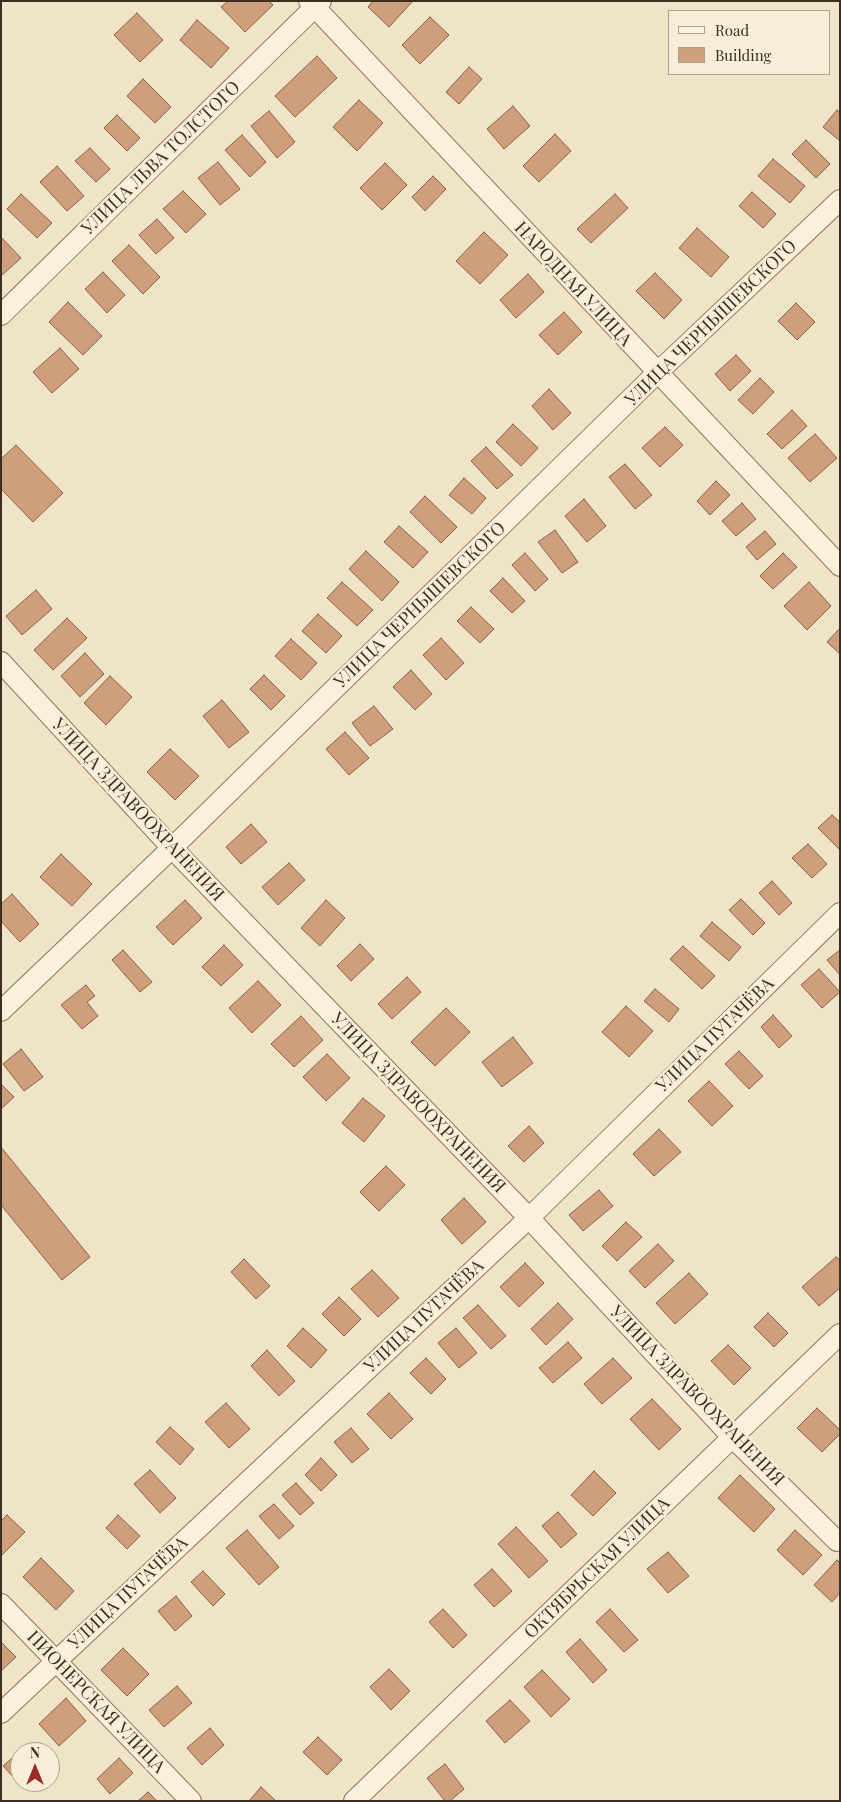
<!DOCTYPE html>
<html>
<head>
<meta charset="utf-8">
<style>
  body { margin:0 }
  #map { position:relative; width:841px; height:1802px; overflow:hidden; background:#f0e4c8; font-family:"Playfair Display",serif }
  canvas { display:block }
  .frame { position:absolute; inset:0; border:2px solid #3d2e20; pointer-events:none }
  .legend { position:absolute; left:668px; top:10px; width:162px; height:65px; box-sizing:border-box; background:#f7eed8; border:1px solid #ada18e; margin:0; padding:6px 9px; list-style:none; font-size:15px; color:#3d2e20 }
  .legend li { display:flex; align-items:center; gap:10px; height:25px }
  .legend b { width:25px; border:1px solid #ada18e }
  .north { position:absolute; left:10px; top:1742px; width:50px; height:50px; box-sizing:border-box; background:#f7eed8; border:1px solid #ada18e; border-radius:50%; rotate:0deg; font-size:14px; font-weight:700; line-height:20px; text-align:center; color:#3d2e20 }
  .north::after { content:''; display:block; margin:auto; width:18px; height:22px; background:#9e2a2b; clip-path:polygon(50% 0,100% 100%,50% 72%,0 100%) }
</style>
</head>
<body>
<div id="map">
<canvas width="841" height="1802"></canvas>
<div class="frame"></div>
<ul class="legend">
<li><b style="height:6px;background:#faf1dc"></b>Road</li>
<li><b style="height:14px;background:#cf9f7d"></b>Building</li>
</ul>
<div class="north">N</div>
</div>
<script>
const ctx = document.querySelector('canvas').getContext('2d');
ctx.lineJoin = 'round';
function paint(path, color) { ctx.fillStyle = color; ctx.fill(path, 'evenodd'); }
const toPath = rows => new Path2D(rows.map(r => 'M' + r).join(''));
function trace(path, color, width, dash) { ctx.strokeStyle = color; ctx.lineWidth = width; ctx.lineCap = dash ? 'butt' : 'round'; ctx.setLineDash(dash || []); ctx.stroke(path); }
function drawText(font, color, halo, rows, align = 'center') {
  ctx.font = font + ' "Playfair Display",serif'; ctx.lineWidth = 5; ctx.setLineDash([]); ctx.textBaseline = 'middle'; ctx.strokeStyle = halo; ctx.fillStyle = color; for (const [text, x, y, turn = 0] of rows) {
    ctx.save(); ctx.translate(x, y); ctx.rotate((+turn || 0) * Math.PI / 180); ctx.textAlign = isNaN(turn) ? turn : align; if (halo) ctx.strokeText(text, 0, 0); ctx.fillText(text, 0, 0); ctx.restore();
  }
}
const building = toPath([
  [228,1,269,1,273,5,245,32,221,7,228,1],
  [373,1,413,1,389,27,368,7,373,1],
  [137,13,163,40,140,62,114,35,137,13],
  [430,17,449,35,420,64,402,45,430,17],
  [197,20,229,48,211,68,180,40,197,20],
  [317,56,337,78,295,117,275,96,317,56],
  [469,67,482,79,459,104,446,92,469,67],
  [143,79,171,107,155,123,127,96,143,79],
  [359,100,383,123,357,151,333,127,359,100],
  [513,106,530,126,504,149,487,129,513,106],
  [837,110,840,113,840,141,823,127,837,110],
  [269,111,295,142,277,158,251,126,269,111],
  [117,115,140,138,127,151,104,128,117,115],
  [555,134,571,151,539,182,523,166,555,134],
  [242,135,266,162,250,177,225,150,242,135],
  [806,140,830,164,816,178,792,154,806,140],
  [90,148,110,169,96,182,75,161,90,148],
  [773,159,805,186,790,203,758,176,773,159],
  [218,162,240,189,220,205,198,178,218,162],
  [385,163,407,185,382,210,360,188,385,163],
  [57,166,84,196,67,211,40,182,57,166],
  [433,176,446,189,425,211,412,197,433,176],
  [183,191,206,214,186,233,163,209,183,191],
  [752,192,776,214,763,228,739,206,752,192],
  [21,194,52,223,37,238,7,209,21,194],
  [615,194,628,208,591,243,577,229,615,194],
  [157,219,174,238,156,254,139,235,157,219],
  [697,228,729,257,711,277,679,248,697,228],
  [484,232,508,255,480,284,456,261,484,232],
  [1,237,21,258,1,276,1,237],
  [129,245,160,277,143,294,112,261,129,245],
  [103,272,125,295,107,313,85,289,103,272],
  [655,273,682,300,664,319,636,291,655,273],
  [528,274,544,292,516,318,500,300,528,274],
  [68,302,102,336,83,355,49,322,68,302],
  [796,303,815,322,797,340,778,321,796,303],
  [564,312,582,332,558,355,539,335,564,312],
  [60,348,79,369,52,393,33,372,60,348],
  [736,355,751,371,730,391,715,374,736,355],
  [760,378,774,392,753,414,738,400,760,378],
  [549,389,571,413,553,430,532,406,549,389],
  [792,410,807,426,782,449,767,434,792,410],
  [513,424,538,448,521,466,496,442,513,424],
  [665,427,683,445,660,467,642,448,665,427],
  [815,434,837,458,810,482,788,458,815,434],
  [16,445,63,493,33,522,1,489,1,459,16,445],
  [486,447,513,475,497,489,471,461,486,447],
  [625,464,652,495,635,509,609,477,625,464],
  [464,478,486,498,472,514,449,495,464,478],
  [716,481,730,495,710,515,697,501,716,481],
  [425,496,457,527,441,543,410,512,425,496],
  [584,499,606,526,587,542,565,516,584,499],
  [742,503,756,519,736,536,722,521,742,503],
  [399,526,428,552,413,568,384,542,399,526],
  [555,530,578,562,562,573,538,542,555,530],
  [765,531,776,544,757,560,746,547,765,531],
  [366,551,399,582,382,601,349,569,366,551],
  [525,553,548,579,535,591,512,565,525,553],
  [783,553,797,567,773,589,760,576,783,553],
  [503,578,525,601,512,613,490,591,503,578],
  [342,582,373,610,357,626,327,598,342,582],
  [809,582,831,606,807,630,784,606,809,582],
  [36,590,52,609,22,635,6,616,36,590],
  [471,607,494,629,480,643,457,621,471,607],
  [318,614,342,636,326,653,302,631,318,614],
  [67,618,87,638,53,670,34,650,67,618],
  [840,628,840,654,827,642,840,628],
  [441,638,464,663,446,680,423,655,441,638],
  [291,639,317,663,301,680,275,656,291,639],
  [85,653,104,674,80,697,61,676,85,653],
  [411,670,432,694,415,710,393,687,411,670],
  [264,675,285,696,271,710,250,689,264,675],
  [110,676,132,697,106,725,84,703,110,676],
  [222,700,249,732,229,748,203,716,222,700],
  [374,706,393,729,370,746,352,723,374,706],
  [345,732,369,758,349,775,326,749,345,732],
  [170,749,199,776,175,800,147,772,170,749],
  [832,815,840,822,840,850,818,828,832,815],
  [251,824,267,842,241,864,226,847,251,824],
  [808,844,827,864,812,878,792,858,808,844],
  [61,854,92,884,72,906,40,877,61,854],
  [289,863,305,880,278,905,262,887,289,863],
  [772,881,792,903,779,915,759,893,772,881],
  [12,894,39,924,20,942,1,921,1,904,12,894],
  [741,899,765,923,753,935,729,910,741,899],
  [185,900,202,918,173,945,156,927,185,900],
  [326,900,345,918,320,946,301,928,326,900],
  [712,922,741,947,729,961,700,936,712,922],
  [360,944,374,959,351,981,337,966,360,944],
  [224,945,243,965,221,986,202,967,224,945],
  [683,946,715,976,702,989,670,959,683,946],
  [123,950,152,982,140,992,112,960,123,950],
  [840,950,840,975,827,960,840,950],
  [819,969,840,992,822,1008,801,985,819,969],
  [407,977,421,992,392,1019,378,1004,407,977],
  [258,981,281,1005,252,1033,229,1008,258,981],
  [86,985,95,996,87,1002,98,1016,82,1029,61,1005,86,985],
  [655,989,679,1009,669,1022,644,1001,655,989],
  [626,1006,653,1031,629,1057,602,1032,626,1006],
  [446,1008,470,1032,435,1066,411,1042,446,1008],
  [773,1015,792,1036,779,1048,761,1027,773,1015],
  [301,1016,323,1040,294,1067,271,1044,301,1016],
  [513,1037,533,1063,502,1087,482,1062,513,1037],
  [21,1049,43,1077,24,1091,3,1064,21,1049],
  [739,1051,763,1076,749,1089,725,1064,739,1051],
  [327,1054,350,1078,326,1101,303,1077,327,1054],
  [709,1081,733,1106,712,1126,688,1101,709,1081],
  [1,1084,14,1097,1,1109,1,1084],
  [363,1098,385,1116,364,1142,342,1123,363,1098],
  [529,1126,544,1143,524,1162,508,1146,529,1126],
  [659,1129,681,1152,654,1176,633,1154,659,1129],
  [1,1147,90,1257,62,1280,1,1205,1,1147],
  [386,1166,405,1185,379,1211,360,1192,386,1166],
  [599,1190,613,1206,583,1231,569,1215,599,1190],
  [464,1198,486,1222,462,1244,441,1220,464,1198],
  [626,1222,642,1237,617,1261,602,1246,626,1222],
  [658,1244,674,1261,645,1288,629,1271,658,1244],
  [836,1257,840,1260,840,1288,819,1306,802,1287,836,1257],
  [244,1259,270,1286,256,1299,231,1272,244,1259],
  [525,1263,544,1283,519,1307,500,1287,525,1263],
  [372,1270,399,1298,378,1317,351,1289,372,1270],
  [689,1273,708,1294,675,1324,656,1303,689,1273],
  [339,1297,361,1319,344,1336,322,1314,339,1297],
  [558,1303,573,1319,546,1345,531,1329,558,1303],
  [478,1305,506,1336,491,1349,463,1318,478,1305],
  [768,1313,788,1333,774,1347,754,1327,768,1313],
  [303,1328,327,1350,311,1368,287,1346,303,1328],
  [456,1328,477,1353,459,1368,438,1343,456,1328],
  [568,1342,582,1358,553,1383,539,1368,568,1342],
  [728,1345,751,1368,734,1385,711,1361,728,1345],
  [267,1350,295,1381,279,1396,251,1366,267,1350],
  [426,1358,446,1379,431,1394,410,1373,426,1358],
  [613,1358,632,1378,602,1404,584,1384,613,1358],
  [389,1393,413,1419,391,1439,367,1414,389,1393],
  [652,1399,681,1429,659,1450,630,1419,652,1399],
  [226,1403,250,1429,229,1448,205,1422,226,1403],
  [817,1408,840,1430,840,1434,822,1452,797,1428,817,1408],
  [170,1427,194,1449,180,1465,156,1442,170,1427],
  [351,1428,369,1449,352,1463,334,1442,351,1428],
  [321,1458,337,1475,321,1491,305,1475,321,1458],
  [150,1470,176,1498,160,1513,134,1484,150,1470],
  [594,1471,616,1493,593,1516,571,1495,594,1471],
  [740,1475,775,1509,754,1532,718,1498,740,1475],
  [296,1483,314,1503,300,1515,282,1495,296,1483],
  [274,1504,294,1526,279,1539,259,1516,274,1504],
  [558,1512,577,1534,561,1548,542,1526,558,1512],
  [7,1515,25,1532,1,1556,1,1521,7,1515],
  [118,1515,140,1536,127,1549,106,1528,118,1515],
  [516,1527,548,1561,529,1578,498,1544,516,1527],
  [247,1530,279,1567,259,1585,226,1548,247,1530],
  [795,1530,822,1555,803,1575,777,1550,795,1530],
  [668,1552,689,1576,668,1593,647,1569,668,1552],
  [41,1558,74,1591,56,1610,23,1577,41,1558],
  [837,1560,840,1563,840,1593,832,1602,814,1585,837,1560],
  [492,1569,512,1591,494,1607,474,1585,492,1569],
  [203,1571,225,1594,213,1606,191,1582,203,1571],
  [176,1596,192,1616,175,1631,158,1611,176,1596],
  [443,1609,467,1635,453,1648,429,1622,443,1609],
  [610,1609,638,1640,624,1652,596,1622,610,1609],
  [580,1639,607,1670,593,1683,566,1652,580,1639],
  [1,1642,16,1657,1,1671,1,1642],
  [123,1648,149,1674,127,1696,101,1670,123,1648],
  [389,1669,410,1691,391,1710,370,1687,389,1669],
  [542,1670,570,1699,551,1717,524,1687,542,1670],
  [177,1686,192,1703,164,1727,149,1710,177,1686],
  [66,1698,86,1721,59,1746,39,1724,66,1698],
  [510,1700,530,1721,505,1743,486,1721,510,1700],
  [210,1728,224,1745,202,1765,187,1748,210,1728],
  [318,1737,342,1760,327,1775,303,1752,318,1737],
  [18,1753,20,1755,20,1782,25,1782,21,1785,3,1766,18,1753],
  [119,1758,133,1773,110,1794,97,1779,119,1758],
  [445,1764,464,1789,450,1801,445,1801,427,1778,445,1764],
  [261,1787,276,1801,249,1801,261,1787],
  [148,1792,157,1801,138,1801,148,1792]
]);
paint(building, '#cf9f7d');
trace(building, '#8d5f41', 1);
const street = toPath([
  [309,1,840,566],
  [1,315,321,1],
  [1,662,172,848,529,1218,733,1438,837,1541],
  [1,1011,172,848,657,373,840,200],
  [1,1604,191,1801],
  [1,1713,529,1218,840,913],
  [354,1801,840,1334]
]);
trace(street, '#8d765c', 22);
trace(street, '#faf1dc', 20);
drawText('18px', '#3d2e20', '#f7eed8', [
  ["УЛИЦА ЛЬВА ТОЛСТОГО",161,158,-44],
  ["НАРОДНАЯ УЛИЦА",573,284,47],
  ["УЛИЦА ЧЕРНЫШЕВСКОГО",711,323,-44],
  ["УЛИЦА ЧЕРНЫШЕВСКОГО",420,605,-44],
  ["УЛИЦА ЗДРАВООХРАНЕНИЯ",138,810,47],
  ["УЛИЦА ПУГАЧЁВА",715,1035,-44],
  ["УЛИЦА ЗДРАВООХРАНЕНИЯ",418,1103,46],
  ["УЛИЦА ПУГАЧЁВА",424,1316,-43],
  ["УЛИЦА ЗДРАВООХРАНЕНИЯ",697,1396,46],
  ["ОКТЯБРЬСКАЯ УЛИЦА",597,1568,-44],
  ["УЛИЦА ПУГАЧЁВА",128,1593,-43],
  ["ПИОНЕРСКАЯ УЛИЦА",96,1702,46]
]);
</script>
</body>
</html>
